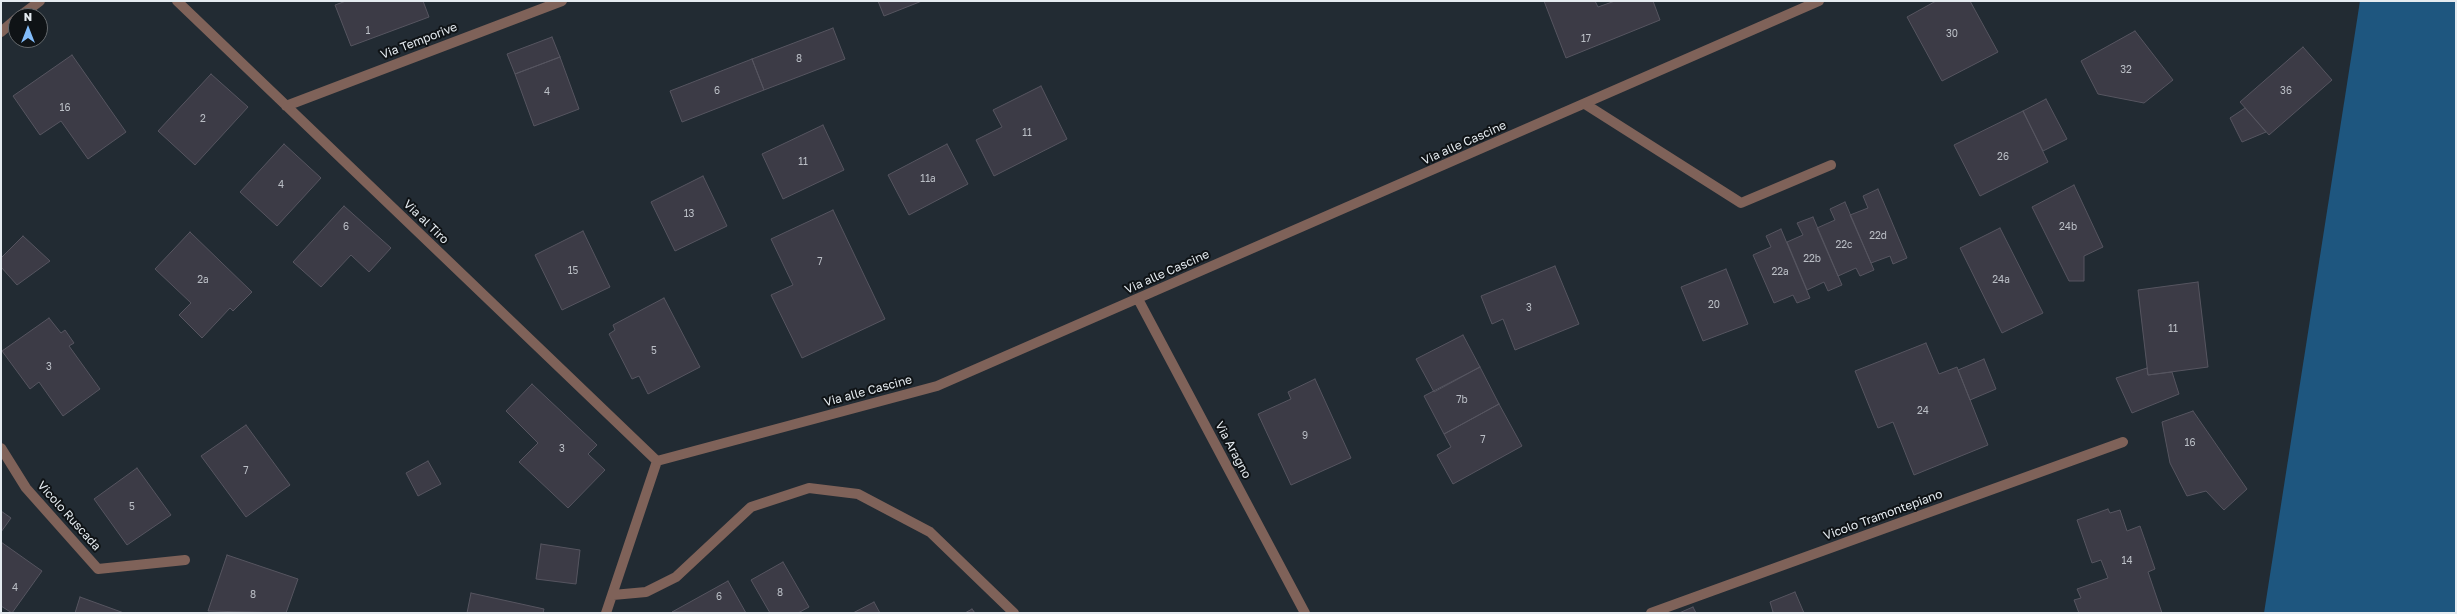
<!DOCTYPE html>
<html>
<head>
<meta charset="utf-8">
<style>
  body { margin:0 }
  #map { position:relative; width:2457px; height:614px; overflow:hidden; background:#222b33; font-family:"Golos Text",sans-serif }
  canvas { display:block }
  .frame { position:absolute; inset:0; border:2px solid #e5ebf0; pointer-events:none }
  .north { position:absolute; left:8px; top:8px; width:40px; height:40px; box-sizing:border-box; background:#0f1316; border:1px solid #65696d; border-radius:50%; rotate:0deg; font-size:11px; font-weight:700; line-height:16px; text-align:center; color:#e5ebf0 }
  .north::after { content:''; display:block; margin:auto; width:14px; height:18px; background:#82bcfa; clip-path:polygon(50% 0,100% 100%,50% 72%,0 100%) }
</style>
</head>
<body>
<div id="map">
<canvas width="2457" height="614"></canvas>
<div class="frame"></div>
<div class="north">N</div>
</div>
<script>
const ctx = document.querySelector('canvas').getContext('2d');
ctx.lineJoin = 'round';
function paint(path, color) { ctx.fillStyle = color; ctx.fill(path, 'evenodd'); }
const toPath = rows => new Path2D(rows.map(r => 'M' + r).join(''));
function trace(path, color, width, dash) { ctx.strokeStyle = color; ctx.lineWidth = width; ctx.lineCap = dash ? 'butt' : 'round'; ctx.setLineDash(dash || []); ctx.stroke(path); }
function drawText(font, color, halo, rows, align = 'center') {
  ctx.font = font + ' "Golos Text",sans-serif'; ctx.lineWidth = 4; ctx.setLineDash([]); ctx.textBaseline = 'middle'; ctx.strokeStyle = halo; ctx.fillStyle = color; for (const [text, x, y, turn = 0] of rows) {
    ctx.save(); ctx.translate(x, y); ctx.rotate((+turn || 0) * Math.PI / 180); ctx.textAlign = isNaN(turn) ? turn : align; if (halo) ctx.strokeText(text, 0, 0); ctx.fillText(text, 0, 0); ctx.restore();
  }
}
paint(toPath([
  [2360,1,2456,1,2456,613,2264,613]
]), '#1e567f');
const building = toPath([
  [346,1,423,1,429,17,351,46,335,5,346,1],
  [878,1,922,1,884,16,878,1],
  [1544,1,1595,1,1598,7,1615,1,1653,1,1660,20,1566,58,1544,1],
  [1936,1,1970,1,1998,52,1942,81,1907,17,1936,1],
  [833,28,845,59,764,90,752,59,833,28],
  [2135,31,2173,80,2144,103,2098,94,2081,61,2135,31],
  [552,37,560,57,515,74,507,54,552,37],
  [2303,47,2332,80,2269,135,2240,102,2303,47],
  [72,55,126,132,88,159,61,121,40,135,13,96,72,55],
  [560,57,579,109,534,126,515,74,560,57],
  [752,59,764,90,682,122,670,91,752,59],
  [211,74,248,107,195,165,158,131,211,74],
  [1041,86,1067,139,994,176,976,140,1002,127,993,110,1041,86],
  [2046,99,2067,139,2043,151,2023,111,2046,99],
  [2245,108,2266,132,2242,142,2230,118,2245,108],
  [2023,111,2048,162,1980,196,1954,145,2023,111],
  [823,125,844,170,783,199,762,154,823,125],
  [284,144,321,178,277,226,240,192,284,144],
  [947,144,968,184,909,215,888,175,947,144],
  [703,176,727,226,675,251,651,202,703,176],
  [2074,185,2103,247,2084,256,2084,281,2069,281,2032,207,2074,185],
  [1878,189,1907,258,1893,264,1890,256,1871,263,1850,215,1868,208,1863,196,1878,189],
  [1845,202,1874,270,1860,276,1856,268,1838,276,1817,228,1835,220,1830,209,1845,202],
  [344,206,391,248,369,272,351,255,321,287,293,262,344,206],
  [833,210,885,319,802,358,771,295,793,285,771,239,833,210],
  [1813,217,1842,285,1828,291,1824,282,1807,290,1787,242,1803,235,1797,223,1813,217],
  [2000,228,2043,313,2002,333,1960,248,2000,228],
  [1781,229,1810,298,1797,303,1793,295,1774,303,1753,255,1771,247,1766,236,1781,229],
  [583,231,610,287,562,310,535,255,583,231],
  [190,232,252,292,233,311,230,308,202,338,179,315,191,303,155,269,190,232],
  [23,236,50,261,17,285,1,267,1,258,23,236],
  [1555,266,1579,324,1515,350,1503,319,1492,324,1481,296,1555,266],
  [1726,269,1748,324,1703,341,1681,287,1726,269],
  [2198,282,2208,367,2148,375,2138,290,2198,282],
  [664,298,700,367,648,394,639,376,632,379,609,334,615,330,613,325,664,298],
  [49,318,61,333,65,330,74,343,69,346,100,389,63,416,39,382,30,389,2,351,49,318],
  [1463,335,1480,367,1434,392,1416,359,1463,335],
  [1926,343,1939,374,1957,367,1988,445,1914,475,1893,422,1878,428,1855,371,1926,343],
  [1984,359,1996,389,1970,400,1958,370,1984,359],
  [1480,367,1499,404,1444,434,1424,396,1480,367],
  [2147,368,2148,375,2172,372,2179,394,2132,413,2116,378,2147,368],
  [1315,379,1351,458,1291,485,1258,414,1291,399,1288,392,1315,379],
  [532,384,597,445,588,454,605,470,568,508,519,462,538,443,506,411,532,384],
  [1499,404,1522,446,1453,484,1437,455,1451,447,1444,434,1499,404],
  [2193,411,2247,489,2224,510,2206,491,2187,496,2170,463,2162,422,2193,411],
  [246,425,290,485,246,517,201,456,246,425],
  [428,461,441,484,418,496,406,473,428,461],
  [137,468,171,515,127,545,94,499,137,468],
  [2108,509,2110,513,2120,510,2127,531,2140,526,2155,569,2148,572,2162,613,2079,613,2074,600,2081,598,2077,589,2108,578,2101,560,2092,563,2077,520,2108,509],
  [1,511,11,518,1,532,1,511],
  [1,542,42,571,12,613,1,606,1,542],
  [541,544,580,550,576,584,536,579,541,544],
  [227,555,298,579,286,613,208,611,227,555],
  [783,562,809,607,798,613,770,613,751,580,783,562],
  [728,581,746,613,672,612,728,581],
  [1795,592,1804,613,1771,613,1773,612,1770,602,1795,592],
  [471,593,544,609,543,613,467,613,471,593],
  [80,597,124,613,75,613,80,597],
  [874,602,880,613,853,613,874,602],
  [1693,607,1696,613,1679,613,1693,607],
  [972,609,975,613,965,613,972,609]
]);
paint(building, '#3c3b46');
trace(building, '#565560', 1);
trace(toPath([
  [177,1,657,461],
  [20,16,40,1],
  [1,32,16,19],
  [1585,104,1741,203,1831,165],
  [286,106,562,1],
  [1138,299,1305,613],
  [1,448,26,488,98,569,185,560],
  [657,461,937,386,1819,1],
  [613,595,646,592,676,577,751,507,809,488,858,494,930,532,1014,613],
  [606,613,657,461],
  [1651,613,2123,442]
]), '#7f6259', 10);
drawText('10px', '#bbbfc6', null, [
  ["1",368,31],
  ["30",1952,34],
  ["17",1586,39],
  ["8",799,59],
  ["32",2126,70],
  ["6",717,91],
  ["36",2286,91],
  ["4",547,92],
  ["16",65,108],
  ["2",203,119],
  ["11",1027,133],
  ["26",2003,157],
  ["11",803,162],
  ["11a",928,179],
  ["4",281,185],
  ["13",689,214],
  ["6",346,227],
  ["24b",2068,227],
  ["22d",1878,236],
  ["22c",1844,245],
  ["22b",1812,259],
  ["7",820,262],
  ["15",573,271],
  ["22a",1780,272],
  ["2a",203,280],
  ["24a",2001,280],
  ["20",1714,305],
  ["3",1529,308],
  ["11",2173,329],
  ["5",654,351],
  ["3",49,367],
  ["7b",1462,400],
  ["24",1923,411],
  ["9",1305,436],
  ["7",1483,440],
  ["16",2190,443],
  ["3",562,449],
  ["7",246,471],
  ["5",132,507],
  ["14",2127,561],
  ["4",15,588],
  ["8",780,593],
  ["8",253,595],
  ["6",719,597]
]);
drawText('12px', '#e5ebf0', '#0f1316', [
  ["Via Temporive",419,41,-21],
  ["Via alle Cascine",1464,143,-24],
  ["Via al Tiro",426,222,44],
  ["Via alle Cascine",1167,272,-24],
  ["Via alle Cascine",868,391,-15],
  ["Via Aragno",1233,450,62],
  ["Vicolo Tramontepiano",1883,515,-20],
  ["Vicolo Ruscada",69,516,48]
]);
</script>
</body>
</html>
